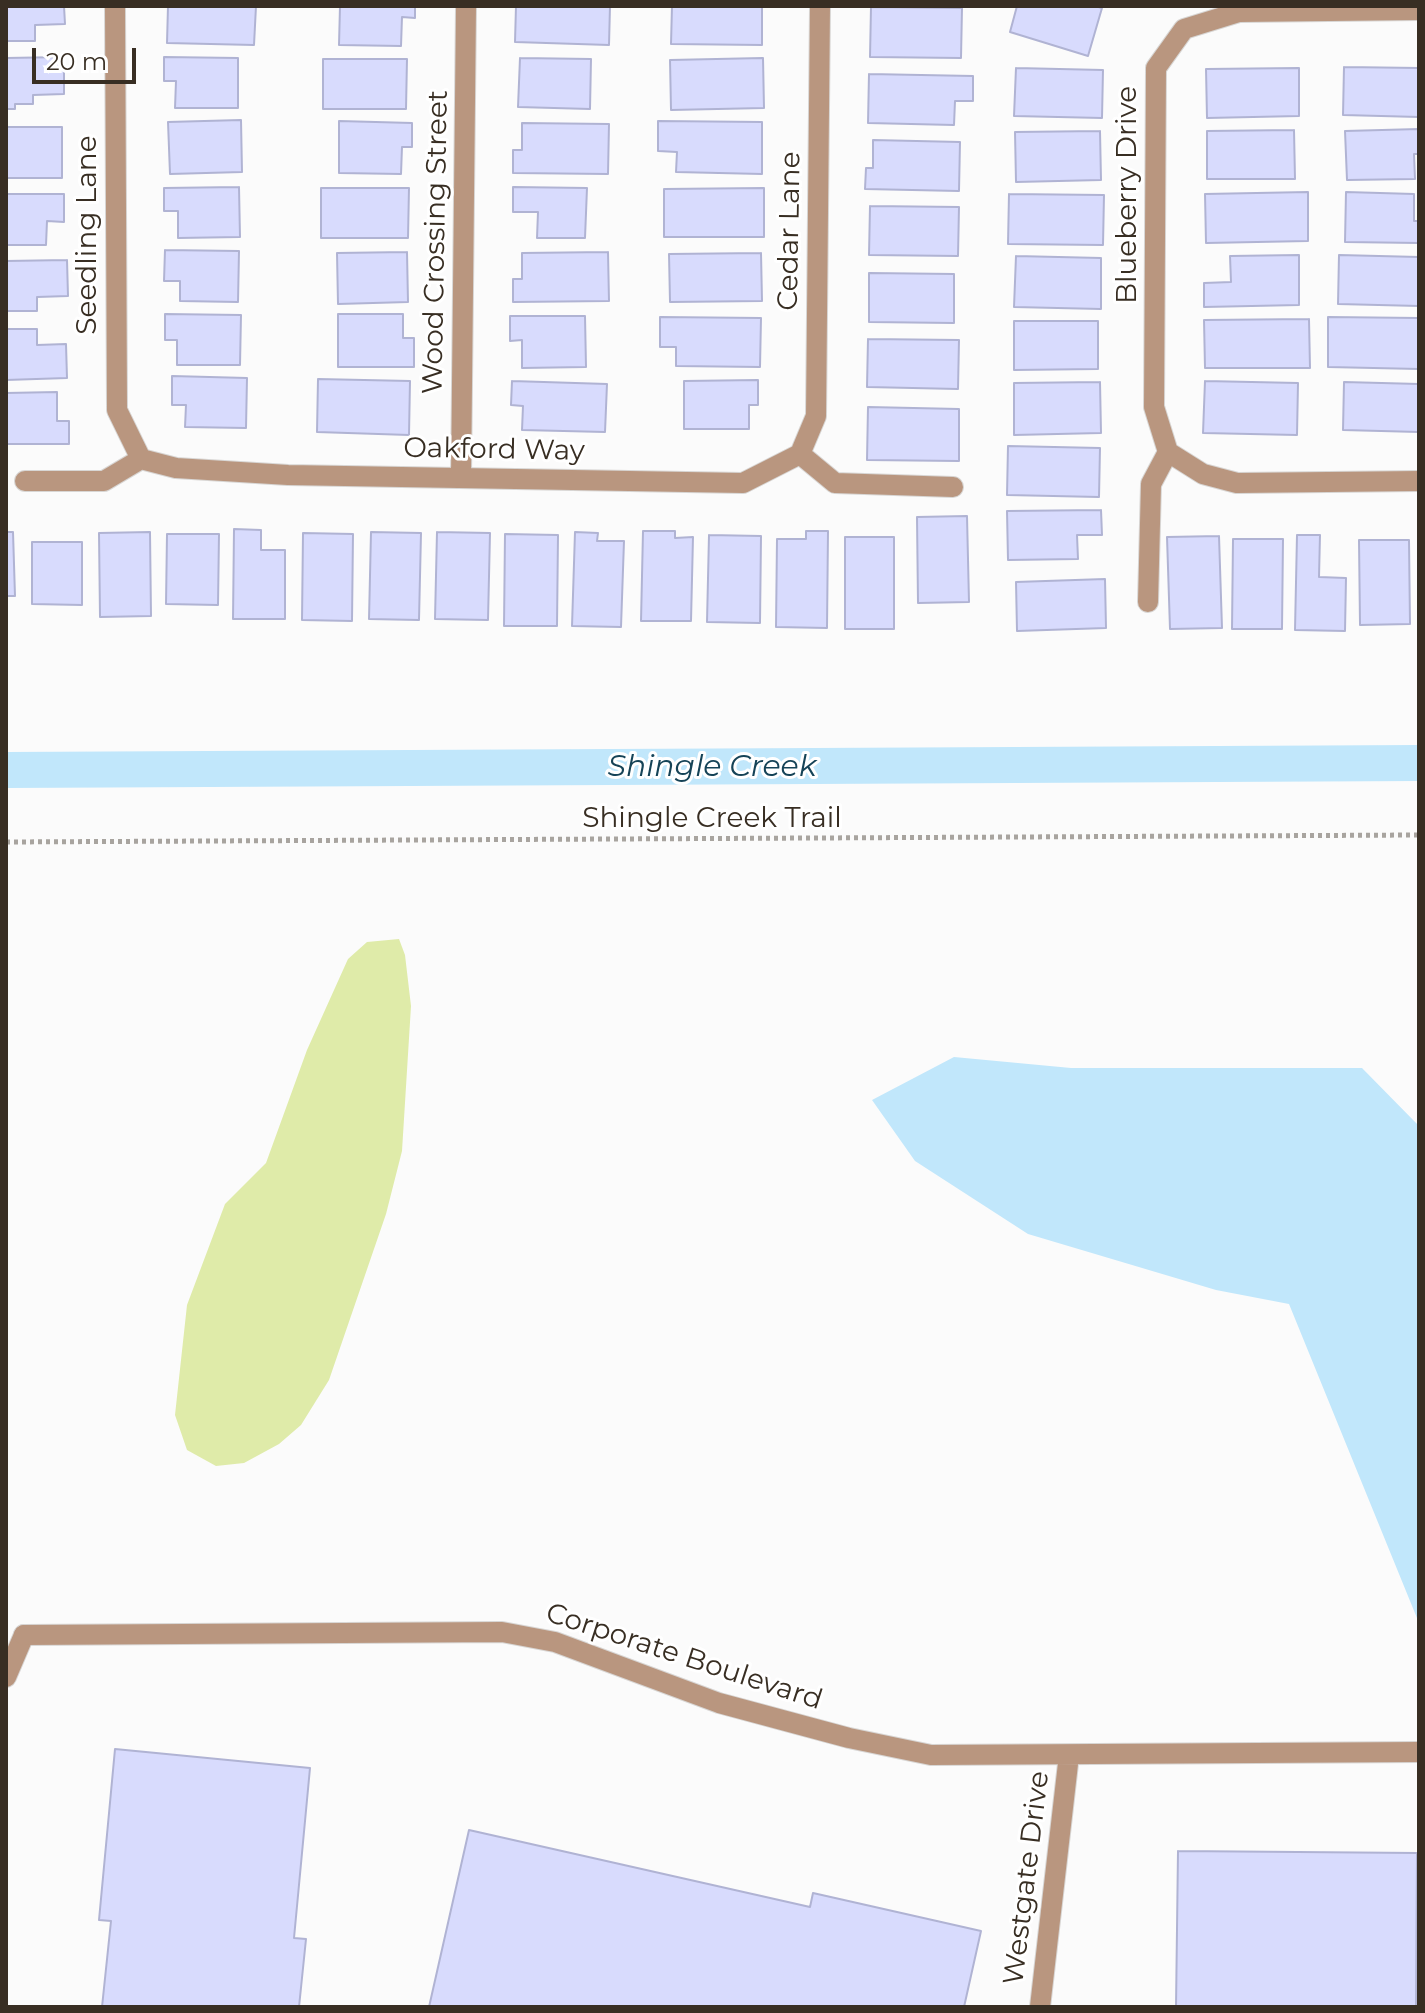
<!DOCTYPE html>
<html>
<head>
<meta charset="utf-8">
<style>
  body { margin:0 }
  #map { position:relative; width:1425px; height:2013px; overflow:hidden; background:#fbfbfb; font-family:Montserrat,sans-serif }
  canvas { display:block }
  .frame { position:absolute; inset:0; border:8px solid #382e23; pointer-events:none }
  .scale { position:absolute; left:32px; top:48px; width:104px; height:36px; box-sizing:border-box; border:4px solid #382e23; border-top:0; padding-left:10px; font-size:24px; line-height:28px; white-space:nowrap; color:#382e23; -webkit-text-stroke:6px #fff; paint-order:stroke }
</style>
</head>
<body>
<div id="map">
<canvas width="1425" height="2013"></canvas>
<div class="frame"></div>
<div class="scale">20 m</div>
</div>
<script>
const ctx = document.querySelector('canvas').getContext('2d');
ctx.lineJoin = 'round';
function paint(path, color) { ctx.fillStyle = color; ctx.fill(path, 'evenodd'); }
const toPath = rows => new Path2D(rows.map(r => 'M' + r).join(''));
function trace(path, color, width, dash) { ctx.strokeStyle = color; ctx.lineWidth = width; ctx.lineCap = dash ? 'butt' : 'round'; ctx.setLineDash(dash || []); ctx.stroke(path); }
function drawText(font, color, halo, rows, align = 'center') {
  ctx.font = font + ' Montserrat,sans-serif'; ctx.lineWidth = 6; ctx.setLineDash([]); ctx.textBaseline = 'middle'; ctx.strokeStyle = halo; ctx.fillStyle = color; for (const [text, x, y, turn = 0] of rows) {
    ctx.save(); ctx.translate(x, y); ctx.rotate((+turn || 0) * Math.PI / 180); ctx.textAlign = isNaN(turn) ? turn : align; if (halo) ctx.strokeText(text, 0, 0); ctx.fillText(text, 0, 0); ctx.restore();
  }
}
paint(toPath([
  [399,939,405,955,411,1006,402,1151,386,1214,329,1380,301,1425,279,1444,244,1463,216,1466,187,1450,175,1415,187,1305,225,1204,266,1163,307,1050,348,959,367,942]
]), '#dfeba9');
paint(toPath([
  [954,1057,1071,1068,1362,1068,1419,1126,1419,1623,1289,1304,1216,1290,1028,1234,915,1161,872,1100]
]), '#c1e7fb');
trace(toPath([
  [6,770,1419,763]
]), '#c1e7fb', 36);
const building = toPath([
  [6,6,64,6,65,24,35,25,35,41,6,41,6,6],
  [168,6,256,6,254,45,167,43,168,6],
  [340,6,415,6,415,18,402,17,401,46,339,45,340,6],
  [516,6,610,6,609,45,515,42,516,6],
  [672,6,762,6,762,45,671,44,672,6],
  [1017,6,1095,6,1102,8,1088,56,1010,32,1017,6],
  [871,7,962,8,961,58,870,57,871,7],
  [64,57,64,94,33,95,33,104,15,104,15,109,6,109,6,58,64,57],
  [164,57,238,58,238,108,175,108,176,81,164,81,164,57],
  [520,58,591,59,590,109,518,107,520,58],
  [763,58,764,108,671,110,670,60,763,58],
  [323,59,407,59,406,109,323,109,323,59],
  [1344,67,1419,68,1419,117,1343,115,1344,67],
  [1016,68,1103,70,1102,118,1014,116,1016,68],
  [1299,68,1299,116,1207,118,1206,69,1299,68],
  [869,74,973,76,973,101,955,101,954,125,868,123,869,74],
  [241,120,242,172,170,174,168,122,241,120],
  [339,121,412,123,412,147,402,147,401,174,339,173,339,121],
  [658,121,762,122,762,174,676,172,677,152,658,151,658,121],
  [522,123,609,124,608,174,513,173,513,150,522,150,522,123],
  [6,127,62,127,62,178,6,178,6,127],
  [1419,129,1419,154,1414,154,1415,179,1347,180,1345,131,1419,129],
  [1294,130,1295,179,1207,179,1207,131,1294,130],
  [1100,131,1101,180,1016,182,1015,132,1100,131],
  [873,140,960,142,959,191,865,189,866,168,873,168,873,140],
  [239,187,240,237,178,238,178,211,164,211,164,188,239,187],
  [513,187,587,188,585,238,537,238,538,212,513,212,513,187],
  [321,188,409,188,408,238,321,238,321,188],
  [764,188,764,237,664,237,664,189,764,188],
  [1308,192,1308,241,1206,243,1205,194,1308,192],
  [1346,192,1414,194,1414,221,1419,221,1419,243,1345,242,1346,192],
  [6,194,64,194,64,222,47,221,46,245,6,245,6,194],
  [1009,194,1104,195,1103,245,1008,244,1009,194],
  [870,206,959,207,958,256,869,255,870,206],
  [165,250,239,251,238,302,180,301,180,281,164,281,165,250],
  [407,252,408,302,338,304,337,253,407,252],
  [608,252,609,301,513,302,513,279,522,279,522,253,608,252],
  [761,253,762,301,670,302,669,254,761,253],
  [1299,255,1299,305,1204,307,1204,283,1231,282,1230,256,1299,255],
  [1339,255,1419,257,1419,306,1338,304,1339,255],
  [1016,256,1101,258,1101,309,1014,307,1016,256],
  [67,260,68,296,37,297,37,311,6,311,6,261,67,260],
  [869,273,954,274,954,323,869,322,869,273],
  [165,314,241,315,240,365,177,365,177,340,165,340,165,314],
  [338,314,403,314,403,338,414,338,414,367,338,367,338,314],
  [510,316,585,316,586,367,522,368,522,340,510,341,510,316],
  [660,317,761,318,760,367,676,366,676,347,660,347,660,317],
  [1328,317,1419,318,1419,369,1328,367,1328,317],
  [1309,319,1310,368,1205,368,1204,320,1309,319],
  [1014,321,1098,321,1098,369,1014,370,1014,321],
  [6,329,37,329,37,345,66,344,67,378,6,380,6,329],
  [868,339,959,340,958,389,867,387,868,339],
  [172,376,247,378,246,428,185,427,186,405,172,405,172,376],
  [318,379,410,381,409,435,317,432,318,379],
  [758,380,758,405,749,405,749,429,684,429,684,381,758,380],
  [512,381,607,384,605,432,522,430,523,406,511,405,512,381],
  [1205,381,1298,383,1297,435,1203,433,1205,381],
  [1100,382,1101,433,1014,435,1014,383,1100,382],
  [1344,382,1419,384,1419,432,1343,430,1344,382],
  [57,392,57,421,69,421,69,444,6,444,6,393,57,392],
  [868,407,959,409,959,461,867,460,868,407],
  [1008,446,1100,448,1099,497,1007,495,1008,446],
  [1101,510,1102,535,1077,535,1078,559,1008,560,1007,511,1101,510],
  [967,516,969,602,918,603,917,517,967,516],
  [234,529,261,530,261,550,285,550,285,619,233,619,234,529],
  [643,531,675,531,675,538,693,537,691,621,641,621,643,531],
  [806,531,828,531,827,628,776,627,777,539,806,539,806,531],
  [6,532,13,532,15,596,6,596,6,532],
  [150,532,151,616,100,617,99,533,150,532],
  [371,532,421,533,419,620,369,619,371,532],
  [437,532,490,533,488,620,435,619,437,532],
  [575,532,598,533,597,541,624,541,621,627,572,626,575,532],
  [303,533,353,534,352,621,302,620,303,533],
  [167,534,219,534,218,605,166,604,167,534],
  [505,534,558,535,557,626,504,626,505,534],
  [709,535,761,536,760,623,707,622,709,535],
  [1297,535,1320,535,1319,577,1346,578,1345,631,1295,630,1297,535],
  [1219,536,1222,628,1170,629,1167,537,1219,536],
  [845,537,894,537,894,629,845,629,845,537],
  [1233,539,1283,539,1282,629,1232,629,1233,539],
  [1359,540,1409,540,1410,624,1360,625,1359,540],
  [32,542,82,542,82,605,32,604,32,542],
  [1105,579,1106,628,1017,631,1016,582,1105,579],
  [115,1749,310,1768,294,1938,306,1939,299,2007,102,2007,111,1921,99,1920,115,1749],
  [469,1830,810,1907,813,1893,981,1931,964,2007,429,2007,469,1830],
  [1178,1851,1417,1853,1416,2007,1176,2007,1178,1851]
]);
paint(building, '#d8dbfd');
trace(building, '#b0b3d3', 2);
const lane = toPath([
  [6,1677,24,1635]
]);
const street = toPath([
  [115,6,117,410,141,459],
  [1168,452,1203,474,1237,483,1419,481],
  [800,454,816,416,820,6],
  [800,454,835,483,953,487],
  [461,478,466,6],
  [25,481,104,481,141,459,176,468,288,475,743,483,800,454],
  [1148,602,1151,484,1168,452,1154,407,1156,68,1184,29,1239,12,1419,10],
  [24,1635,502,1632,555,1642,719,1703,849,1738,931,1755,1419,1752],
  [1040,2007,1069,1755]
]);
trace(lane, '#d8d6d4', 22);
trace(street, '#d8d6d4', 22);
trace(toPath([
  [6,842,1419,835]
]), '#a8a49f', 5, [4, 4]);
trace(lane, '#b9967f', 20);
trace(street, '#b9967f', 20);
drawText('28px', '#382e23', '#fff', [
  ["Blueberry Drive",1128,195,-90],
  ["Cedar Lane",790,231,-89],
  ["Seedling Lane",88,235,-90],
  ["Wood Crossing Street",436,242,-89],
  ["Oakford Way",494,450,1],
  ["Shingle Creek Trail",712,819],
  ["Corporate Boulevard",684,1657,18],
  ["Westgate Drive",1027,1878,-83]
]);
drawText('italic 30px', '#154357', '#fff', [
  ["Shingle Creek",712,767]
]);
</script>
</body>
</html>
